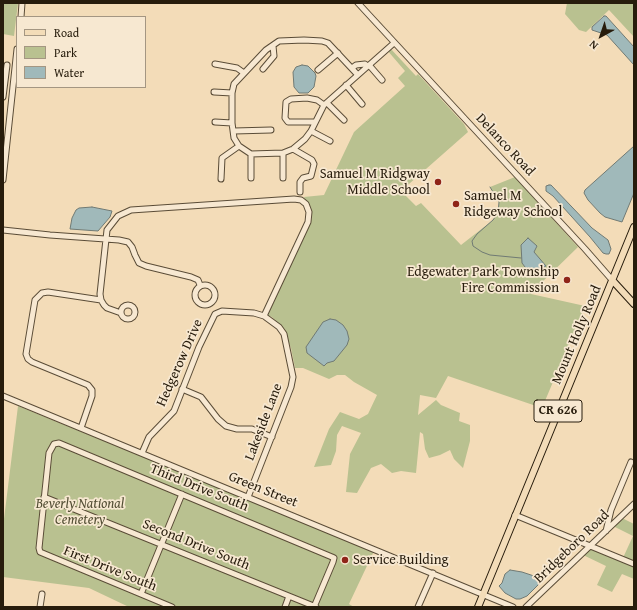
<!DOCTYPE html>
<html>
<head>
<meta charset="utf-8">
<style>
  body { margin:0 }
  #map { position:relative; width:637px; height:610px; overflow:hidden; background:#f3dcb8; font-family:"Gentium Book Plus",serif }
  canvas { display:block }
  .frame { position:absolute; inset:0; border:4px solid #271c0c; pointer-events:none }
  .legend { position:absolute; left:16px; top:16px; width:130px; height:72px; box-sizing:border-box; background:#f7e8d1; border:1px solid #a49682; margin:0; padding:5px 7px; list-style:none; font-size:12px; color:#271c0c }
  .legend li { display:flex; align-items:center; gap:8px; height:20px }
  .legend b { width:20px; border:1px solid #a49682 }
  .north { position:absolute; left:581px; top:16px; width:40px; height:40px; -webkit-text-stroke:3px #f7e8d1; paint-order:stroke; rotate:220deg; font-size:11px; font-weight:700; line-height:16px; text-align:center; color:#271c0c }
  .north::after { content:''; display:block; margin:auto; width:14px; height:18px; background:#271c0c; clip-path:polygon(50% 0,100% 100%,50% 72%,0 100%) }
</style>
</head>
<body>
<div id="map">
<canvas width="637" height="610"></canvas>
<div class="frame"></div>
<ul class="legend">
<li><b style="height:5px;background:#f3dcb8"></b>Road</li>
<li><b style="height:11px;background:#b9c190"></b>Park</li>
<li><b style="height:11px;background:#a0b9ba"></b>Water</li>
</ul>
<div class="north">N</div>
</div>
<script>
const ctx = document.querySelector('canvas').getContext('2d');
ctx.lineJoin = 'round';
function paint(path, color) { ctx.fillStyle = color; ctx.fill(path, 'evenodd'); }
const toPath = rows => new Path2D(rows.map(r => 'M' + r).join(''));
function trace(path, color, width, dash) { ctx.strokeStyle = color; ctx.lineWidth = width; ctx.lineCap = dash ? 'butt' : 'round'; ctx.setLineDash(dash || []); ctx.stroke(path); }
function drawText(font, color, halo, rows, align = 'center') {
  ctx.font = font + ' "Gentium Book Plus",serif'; ctx.lineWidth = 3.5; ctx.setLineDash([]); ctx.textBaseline = 'middle'; ctx.strokeStyle = halo; ctx.fillStyle = color; for (const [text, x, y, turn = 0] of rows) {
    ctx.save(); ctx.translate(x, y); ctx.rotate((+turn || 0) * Math.PI / 180); ctx.textAlign = isNaN(turn) ? turn : align; if (halo) ctx.strokeText(text, 0, 0); ctx.fillText(text, 0, 0); ctx.restore();
  }
}
paint(toPath([
  [3,3,18,3,14,36,3,34],
  [567,3,634,3,634,37,609,10,586,32,579,30,565,14],
  [390,48,416,76,418,74,464,124,468,132,401,191,416,206,421,203,461,245,493,220,498,213,499,202,490,187,515,177,578,247,535,289,531,294,585,306,542,408,448,376,436,398,420,395,418,415,436,400,441,405,460,413,459,421,470,425,470,441,463,468,454,459,450,450,440,455,429,458,425,449,423,434,420,432,416,473,401,471,392,473,381,464,371,468,357,493,346,492,350,454,361,433,342,426,337,435,336,451,331,465,314,467,329,429,340,412,359,419,368,414,377,395,354,382,345,375,337,375,329,379,303,368,295,368,291,348,284,331,272,317,266,315,312,218,304,197,324,195,354,132,405,86,398,78,405,71,387,50],
  [18,406,374,551,349,604,354,607,129,607,89,588,3,577,3,527],
  [620,517,634,524,634,579,622,574,612,592,597,585,606,566,581,554,588,546,622,560,633,536,611,525]
]), '#b9c190');
const water = toPath([
  [604,16,606,16,634,47,634,65,607,35,592,30,592,27,604,16],
  [302,65,308,66,315,73,316,76,314,87,308,93,299,93,294,87,293,72,296,67,302,65],
  [634,146,634,193,622,222,605,217,600,213,588,200,584,193,585,190,634,146],
  [549,185,551,185,592,228,608,240,611,249,609,254,606,254,603,253,590,237,553,196,546,191,546,186,549,185],
  [92,207,112,211,110,217,98,231,70,229,72,218,76,210,79,208,92,207],
  [528,238,537,246,534,252,546,266,535,272,528,271,522,263,521,245,528,238],
  [330,319,336,320,343,325,347,331,349,339,347,345,334,361,327,363,324,366,307,353,306,347,323,322,330,319],
  [510,570,522,572,537,577,540,580,540,583,527,596,520,599,516,599,505,593,499,586,502,583,505,574,510,570]
]);
paint(water, '#a0b9ba');
trace(water, '#707a74', 1);
trace(toPath([
  [490,187,499,202,498,213,493,220,477,234,472,241,473,246,482,252,490,255,521,258]
]), '#707a74', 1);
const minor = toPath([
  [358,3,585,249,613,281],
  [21,17,22,3],
  [215,64,237,68,244,73],
  [369,65,382,80],
  [352,68,356,65,365,64,367,67],
  [263,69,274,56,273,46],
  [318,70,338,53],
  [357,74,328,43,322,41,304,40,279,41,266,50,234,84,232,93,232,123,234,138,239,146,251,154,283,153,293,149,305,139,311,131,324,105,394,43],
  [346,85,362,104],
  [214,92,232,93],
  [3,97,7,65],
  [327,103,344,120],
  [215,122,232,123],
  [315,122,288,122,285,118,286,102,291,99,307,98,317,100,324,105],
  [234,131,271,130],
  [311,131,330,141],
  [293,149,312,160,314,164,311,176,303,178,300,182,300,192],
  [283,153,283,178],
  [251,154,251,178],
  [221,179,222,158,239,146],
  [3,180,17,49],
  [3,230,50,235,119,240,128,242,132,247,135,255,139,263,146,266,191,277,198,280,200,285],
  '195 295a10 10 0 1 1 20 0a10 10 0 1 1-20 0Z',
  '121 312a7 7 0 1 1 14 0a7 7 0 1 1-14 0Z',
  [121,313,107,308,104,305,101,300,100,294,107,230,118,216,131,210,294,199,301,200,306,204,309,212,308,222,264,316],
  [182,389,201,397,218,419,226,426,237,429,252,429,272,437],
  [3,396,513,607],
  [81,428,92,396,92,390,88,385,32,362,28,359,26,354,35,300,42,293,48,292,101,300],
  [142,453,149,437,174,411,199,347,215,314,222,311,254,313,264,316,279,327,284,334,293,377,291,387,248,497],
  [44,497,316,607],
  [515,515,634,564],
  [606,531,611,510,631,462],
  [141,594,182,494],
  [40,607,42,594],
  [172,607,40,552,39,548,49,453,54,444,59,443,332,557,334,558,333,562,314,607],
  [285,607,289,596],
  [418,607,433,573],
  [526,607,634,504]
]);
const major = toPath([
  [613,281,634,304],
  [478,607,634,227]
]);
trace(minor, '#5a4c37', 7);
trace(major, '#271c0c', 8);
trace(minor, '#f7e8d1', 5);
trace(major, '#f3dcb8', 6);
for (const [x, y, r, color] of [
  [438,182,4,"#8f2418"],
  [456,204,4,"#8f2418"],
  [567,280,4,"#8f2418"],
  [345,560,4,"#8f2418"]
]) { const dot = new Path2D(); dot.arc(x, y, r, 0, 2 * Math.PI); ctx.fillStyle = color; ctx.fill(dot); trace(dot, '#f7e8d1', 1.5); }
for (const [x, y, w] of [
  [558,411,48]
]) { const box = new Path2D(); box.roundRect(x - w / 2, y - 11, w, 22, 3); ctx.fillStyle = '#f7e8d1'; ctx.fill(box); trace(box, '#271c0c', 1); }
drawText('bold 13px', '#271c0c', null, [
  ["CR 626",558,411]
]);
drawText('14px', '#271c0c', '#f7e8d1', [
  ["Delanco Road",505,145,47],
  ["Mount Holly Road",577,335,-67],
  ["Hedgerow Drive",180,363,-66],
  ["Lakeside Lane",264,422,-69],
  ["Third Drive South",199,488,22],
  ["Green Street",263,490,22],
  ["Second Drive South",196,545,22],
  ["Bridgeboro Road",572,547,-44],
  ["First Drive South",110,569,22]
]);
drawText('14px', '#271c0c', '#f7e8d1', [
  ["Samuel M Ridgway",430,174],
  ["Middle School",430,190],
  ["Samuel M",464,196,"left"],
  ["Ridgeway School",464,212,"left"],
  ["Edgewater Park Township",559,272],
  ["Fire Commission",559,288],
  ["Service Building",353,560,"left"]
], 'right');
drawText('italic 14px', '#534e34', '#f7e8d1', [
  ["Beverly National",80,504],
  ["Cemetery",80,520]
]);
</script>
</body>
</html>
